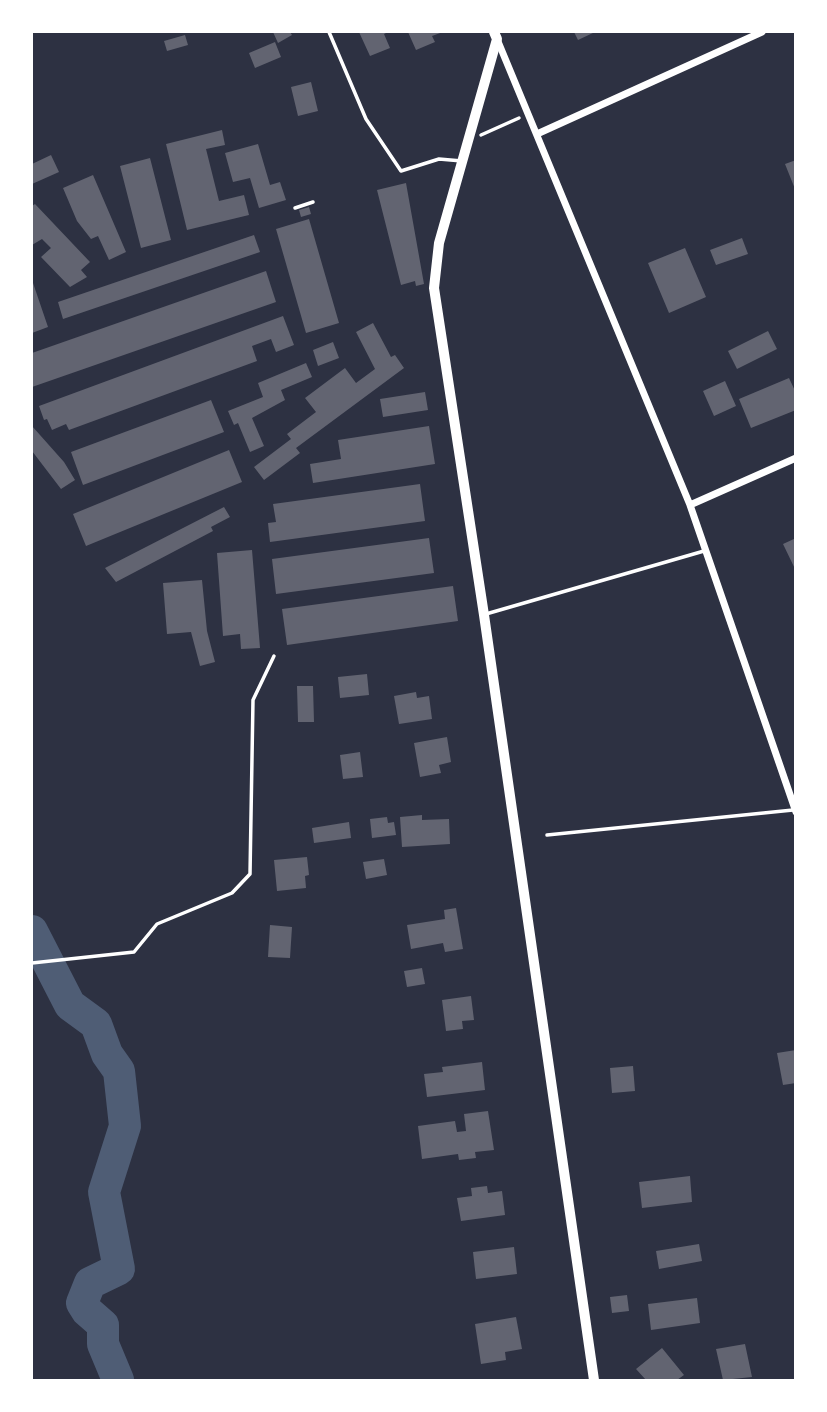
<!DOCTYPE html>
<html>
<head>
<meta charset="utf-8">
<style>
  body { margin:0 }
  #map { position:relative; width:827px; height:1412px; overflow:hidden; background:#2d3142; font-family:"Exo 2",sans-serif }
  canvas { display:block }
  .frame { position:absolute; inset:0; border:33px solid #fff; pointer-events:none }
</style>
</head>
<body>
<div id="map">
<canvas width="827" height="1412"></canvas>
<div class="frame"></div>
</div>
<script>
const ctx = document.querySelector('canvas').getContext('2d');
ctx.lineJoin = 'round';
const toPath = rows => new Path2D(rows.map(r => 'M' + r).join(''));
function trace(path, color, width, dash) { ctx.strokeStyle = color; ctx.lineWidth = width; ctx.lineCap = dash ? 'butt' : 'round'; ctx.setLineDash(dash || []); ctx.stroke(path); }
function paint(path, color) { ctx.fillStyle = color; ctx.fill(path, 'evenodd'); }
trace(toPath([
  [32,931,70,1005,96,1024,107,1054,119,1071,125,1126,104,1192,119,1269,90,1283,82,1303,87,1311,103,1325,103,1344,118,1380]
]), '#4f5d75', 32);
paint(toPath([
  [273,32,290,32,292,35,278,43],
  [359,32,388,32,384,34,390,48,370,56],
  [408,32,443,32,432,36,435,42,416,50],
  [574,32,595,32,578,40],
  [185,35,188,45,167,51,164,41],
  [275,42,281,57,255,68,249,53],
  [311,82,318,111,298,116,291,87],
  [222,130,225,145,206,149,219,201,244,195,249,215,187,230,166,144],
  [258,144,270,185,280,182,286,200,259,208,250,178,233,182,225,153],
  [51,155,59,172,32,184,32,164],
  [150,158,171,240,141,248,120,166],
  [796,160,796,189,795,189,785,164],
  [93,175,126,252,109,260,98,236,91,239,77,221,63,188],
  [406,183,424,284,416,286,415,281,401,285,377,190],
  [35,204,90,262,81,270,87,277,70,287,41,257,51,248,42,239,32,245,32,206],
  [309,207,311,214,301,217,299,210],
  [309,219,339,323,306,333,276,229],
  [254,235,260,252,63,319,58,302],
  [742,238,748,254,716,265,710,250],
  [685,248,706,297,669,313,648,263],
  [266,271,276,302,32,387,32,353],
  [32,280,48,327,32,333],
  [283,316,294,345,276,352,271,339,252,346,257,361,69,430,66,424,52,430,47,419,44,420,39,406],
  [373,323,391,357,395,355,404,368,296,448,300,453,264,480,254,467,291,439,287,434,316,412,305,398,345,368,356,383,375,369,356,332],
  [768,331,777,349,737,369,728,351],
  [333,342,339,358,318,366,313,350],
  [306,363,312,377,281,390,285,400,252,418,264,446,250,452,238,423,234,425,228,411,263,397,258,383],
  [789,378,796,393,796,410,751,428,739,399],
  [725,381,736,406,714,416,703,391],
  [425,392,428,410,383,417,380,399],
  [211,400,224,432,83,485,71,452],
  [32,426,64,462,75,480,61,489,32,451],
  [429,426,435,464,313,483,310,464,341,459,338,440],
  [229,450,242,482,86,546,73,514],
  [420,484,425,521,270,542,268,523,276,522,273,504],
  [224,507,230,517,211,527,213,531,116,582,105,568],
  [429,538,434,573,276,594,272,559],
  [796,538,796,571,783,544],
  [252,550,260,648,241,649,240,634,223,636,217,553],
  [202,580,207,631,215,662,200,666,191,632,167,634,163,583],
  [453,586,458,621,287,645,282,609],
  [367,674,369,695,340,698,338,677],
  [297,686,313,686,314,722,298,722],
  [416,692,417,698,429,696,432,719,399,724,394,696],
  [447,737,451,762,439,765,441,773,420,777,414,743],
  [360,752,363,777,343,779,340,755],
  [422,815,422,820,449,819,450,844,402,847,400,817],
  [387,817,388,823,394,822,396,835,372,838,370,819],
  [349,822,351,838,314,843,312,828],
  [307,857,309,875,305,876,306,888,277,891,274,860],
  [384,859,387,875,366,879,363,862],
  [456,908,463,949,445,952,443,943,411,949,407,925,445,919,444,910],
  [270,925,292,927,290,958,268,957],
  [422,968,425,984,407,987,404,971],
  [471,996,474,1020,462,1021,463,1029,446,1031,442,1000],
  [796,1050,796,1083,783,1085,777,1053],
  [482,1062,485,1090,427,1097,424,1074,443,1072,442,1067],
  [633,1066,635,1091,612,1093,610,1068],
  [488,1111,494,1150,475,1152,476,1158,459,1160,458,1154,422,1159,418,1126,455,1121,457,1132,466,1131,464,1114],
  [690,1176,692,1202,642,1208,639,1182],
  [487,1186,488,1193,502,1191,505,1215,461,1221,457,1198,472,1196,471,1188],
  [699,1244,702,1261,659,1269,656,1251],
  [514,1247,517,1274,476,1279,473,1252],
  [627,1295,629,1311,612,1313,610,1297],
  [697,1298,700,1323,651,1330,648,1304],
  [516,1317,522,1349,505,1352,506,1360,481,1364,475,1324],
  [745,1344,752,1377,723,1380,716,1349],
  [662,1348,684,1375,677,1380,646,1380,636,1369]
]), '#626471');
trace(toPath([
  [481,135,519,118],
  [32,963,134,952,157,924,232,893,250,874,253,700,274,656]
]), '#fff', 3.5);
trace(toPath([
  [329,32,366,119,401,171,439,159,462,161],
  [295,208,313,202],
  [486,614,704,551],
  [547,835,793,810]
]), '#fff', 3.5);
trace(toPath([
  [497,39,690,505,796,812],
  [537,134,762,32],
  [690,505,796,458]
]), '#fff', 7);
trace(toPath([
  [494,32,497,39,439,243,434,288,484,615,594,1380]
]), '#fff', 10);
</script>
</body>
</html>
